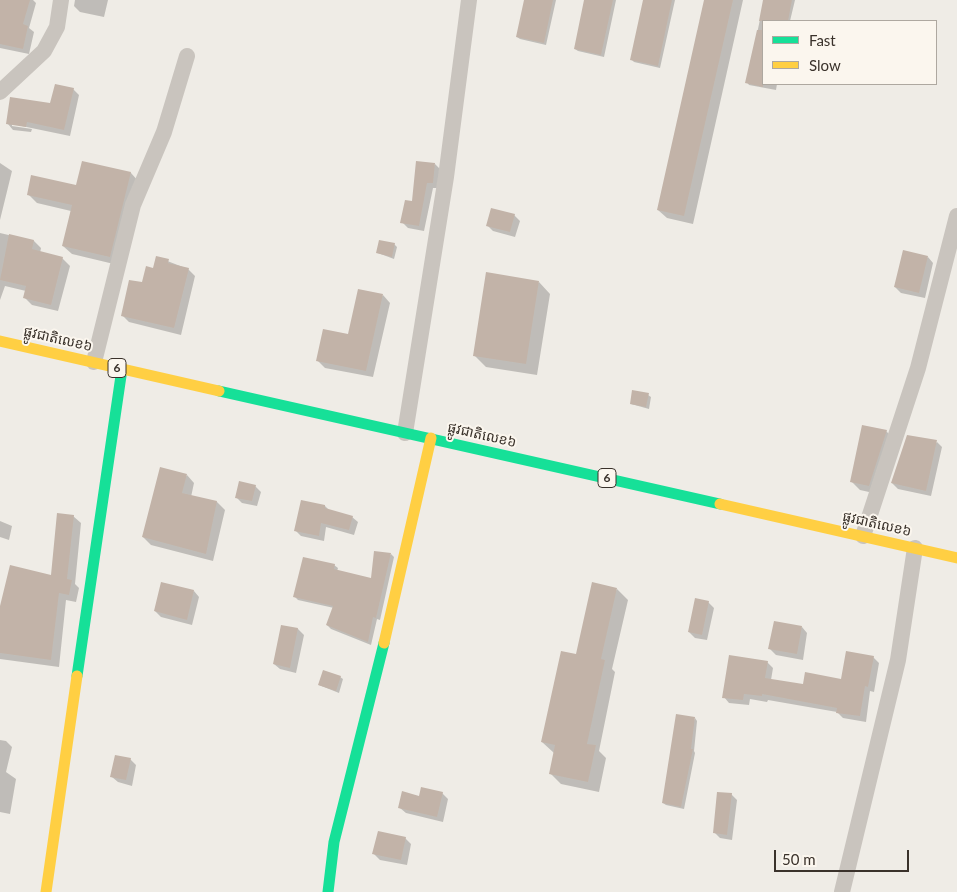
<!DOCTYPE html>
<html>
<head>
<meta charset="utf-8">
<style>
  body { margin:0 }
  #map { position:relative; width:957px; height:892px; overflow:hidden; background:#efece6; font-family:Lato,sans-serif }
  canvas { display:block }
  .legend { position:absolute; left:762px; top:20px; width:175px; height:65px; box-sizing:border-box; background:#fbf6ee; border:1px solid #aea8a0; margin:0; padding:6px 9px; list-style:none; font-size:15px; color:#3a322b }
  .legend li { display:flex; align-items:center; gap:10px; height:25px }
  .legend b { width:25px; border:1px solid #aea8a0 }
  .scale { position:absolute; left:774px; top:850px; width:135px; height:22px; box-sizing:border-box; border:2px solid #3a322b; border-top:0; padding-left:6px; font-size:15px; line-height:18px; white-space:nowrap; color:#3a322b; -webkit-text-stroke:4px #fbf6ee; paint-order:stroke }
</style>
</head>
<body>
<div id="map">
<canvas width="957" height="892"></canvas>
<ul class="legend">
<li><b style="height:6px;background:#16e098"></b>Fast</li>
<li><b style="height:6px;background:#ffcf43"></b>Slow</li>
</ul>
<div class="scale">50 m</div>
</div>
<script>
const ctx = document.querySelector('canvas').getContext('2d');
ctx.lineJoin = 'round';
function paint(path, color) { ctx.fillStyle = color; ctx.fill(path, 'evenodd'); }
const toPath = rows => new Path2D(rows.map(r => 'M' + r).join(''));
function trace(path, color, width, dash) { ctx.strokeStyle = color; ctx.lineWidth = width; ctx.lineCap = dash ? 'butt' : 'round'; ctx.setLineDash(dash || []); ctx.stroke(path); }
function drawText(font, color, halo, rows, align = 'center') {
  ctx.font = font + ' Lato,"Noto Sans Khmer",sans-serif'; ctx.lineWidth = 4; ctx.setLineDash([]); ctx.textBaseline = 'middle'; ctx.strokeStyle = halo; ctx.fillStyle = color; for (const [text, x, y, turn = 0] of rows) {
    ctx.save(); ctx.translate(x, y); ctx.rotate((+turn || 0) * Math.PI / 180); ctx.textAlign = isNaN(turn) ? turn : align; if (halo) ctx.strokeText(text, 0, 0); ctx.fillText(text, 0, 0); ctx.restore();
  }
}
paint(toPath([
  [0,0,33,0,36,3,29,28,34,32,29,54,0,48],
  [75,0,108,0,104,17,80,12,74,6],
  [525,0,556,0,546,45,520,39,517,37],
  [585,0,616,0,604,57,578,51,575,49],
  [644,0,675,0,660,68,634,62,632,60],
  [705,0,743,0,693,224,667,218,658,210],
  [764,0,795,0,790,21,763,21,763,84,777,84,776,90,749,85,747,82],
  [73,89,79,95,70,136,12,124,12,126,32,129,31,132,13,130,8,124,51,105],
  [83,162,131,173,139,182,118,265,72,254,63,246,71,211,37,203,28,194,77,187],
  [0,163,12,171,0,220],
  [435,164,441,170,439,188,433,188,424,231,408,228,402,222],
  [514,215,520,221,515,237,493,231,488,226],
  [0,233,34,241,41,248,40,253,62,258,70,266,58,311,32,305,24,297,26,291,5,286,0,300],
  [394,244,397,247,394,259,378,253],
  [157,257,188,269,195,276,181,335,129,322,122,315,154,269],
  [928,257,933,263,925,298,901,293,895,287],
  [539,282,550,294,537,375,486,367,474,355],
  [383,295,390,303,373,377,325,368,317,360,349,336],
  [648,395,651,397,649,409,631,404],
  [886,431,895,440,878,494,860,490,851,481],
  [937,442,942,447,931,496,898,489,892,483],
  [187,475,194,483,191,497,217,502,225,510,213,561,151,545,143,537],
  [255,486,261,492,257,506,242,503,236,497],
  [325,506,329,510,352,517,358,522,354,535,326,527,324,541,301,536,295,530],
  [73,516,81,523,75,584,79,588,76,602,66,600,59,667,0,659,0,616,52,577],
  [0,521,12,526,9,540,0,537],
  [391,554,394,557,380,620,377,619,371,645,331,629,327,625,334,608,298,600,294,596,334,565,338,568,337,571,372,579],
  [617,589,628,600,612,669,615,672,599,751,606,758,599,792,561,784,550,773,554,753,542,742,577,655],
  [194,591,199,597,192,625,161,617,155,611],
  [708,602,714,608,707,640,695,638,689,632],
  [282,626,298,629,304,635,296,673,280,669,274,664],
  [802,627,807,633,803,660,776,655,770,649],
  [873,657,879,663,874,692,870,691,866,722,843,718,837,712,768,700,767,702,750,699,749,705,729,703,724,697,767,662,773,668,771,680,804,686,842,681],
  [340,677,343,679,339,693,319,685],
  [695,718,697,721,694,751,695,753,684,809,666,805,663,803],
  [0,740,6,741,12,747,6,772,16,779,10,814,0,812],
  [130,759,136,765,132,786,118,782,112,777],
  [442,793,448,799,443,822,406,813,400,808],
  [731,794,737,800,732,840,720,838,714,832],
  [405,838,411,844,407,865,380,860,374,854]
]), '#0003');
paint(toPath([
  [0,0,30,0,23,24,28,26,23,49,0,44],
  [524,0,553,0,544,43,516,37],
  [584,0,613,0,601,55,574,49],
  [643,0,672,0,658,66,630,60],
  [704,0,733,0,684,216,657,210],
  [763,0,792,0,788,21,759,21],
  [757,30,763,30,763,87,745,83],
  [55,84,74,88,64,130,27,122,26,127,6,124,10,97,50,103],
  [82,161,131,172,110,257,62,246,72,205,27,195,31,175,76,185],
  [416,161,435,163,433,183,427,183,419,226,400,223,405,200,412,201],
  [491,208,515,214,510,232,486,226],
  [9,234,34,240,32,249,63,257,51,305,23,298,26,286,0,280],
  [379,240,395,243,392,257,376,253],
  [903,250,928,256,919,293,894,287],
  [156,256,169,259,168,263,189,268,174,328,121,316,129,280,142,282,146,266,153,268],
  [486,272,539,281,526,364,473,356],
  [358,289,383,294,366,371,316,361,323,329,348,334],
  [632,390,649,393,646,407,630,404],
  [862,425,887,430,869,486,850,482],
  [907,435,937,440,926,491,891,483],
  [160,467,187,474,182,493,217,501,206,554,142,537],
  [239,481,256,485,252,501,235,498],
  [301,500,325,505,325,508,353,516,349,530,321,523,319,536,294,531],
  [57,513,74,515,67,579,72,580,69,595,59,593,51,660,0,653,0,606,10,565,51,575],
  [374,551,391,553,376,618,373,617,368,642,326,625,333,606,293,597,303,557,335,564,334,569,371,578],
  [161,582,194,590,187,620,154,611],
  [592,582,617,588,601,659,605,660,587,744,596,745,588,782,549,774,555,745,541,742,561,651,576,654],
  [695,598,709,601,702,635,688,632],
  [774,621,802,626,797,654,768,649],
  [281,625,298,628,290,668,273,664],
  [846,651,874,656,868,687,865,686,860,716,836,713,837,708,762,694,762,696,744,694,743,700,722,698,729,655,768,661,765,678,803,684,805,672,841,679],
  [323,670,341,676,336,691,318,685],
  [676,714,695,717,691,749,693,749,681,807,662,803],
  [115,755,131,758,126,780,110,777],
  [421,787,443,792,437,817,398,808,402,791,419,796],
  [717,792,732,793,727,835,713,833],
  [378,831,406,837,401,860,372,854]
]), '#c2b3a8');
trace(toPath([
  [0,92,44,51,57,27,61,0],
  [94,362,133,205,164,132,187,56],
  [405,433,446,177,469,0],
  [863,536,918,368,957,216],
  [842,892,898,660,915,548]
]), '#c9c4be', 16);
trace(toPath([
  [219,391,720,504],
  [77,676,122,369],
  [328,892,334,842,384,643]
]), '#16e098', 11);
trace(toPath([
  [0,341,219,391],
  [720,504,957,558],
  [384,643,431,438],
  [46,892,77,676]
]), '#ffcf43', 11);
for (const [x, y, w] of [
  [117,368,18],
  [607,478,18]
]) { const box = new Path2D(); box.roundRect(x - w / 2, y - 9.5, w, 19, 4); ctx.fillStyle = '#fbf6ee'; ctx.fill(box); trace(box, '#3a322b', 1); }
drawText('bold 12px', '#3a322b', null, [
  ["6",117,368],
  ["6",607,478]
]);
drawText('14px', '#3a322b', '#fbf6ee', [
  ["ផ្លូវជាតិលេខ៦",58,339,13],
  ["ផ្លូវជាតិលេខ៦",482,435,13],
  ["ផ្លូវជាតិលេខ៦",877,524,13]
]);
</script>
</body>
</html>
